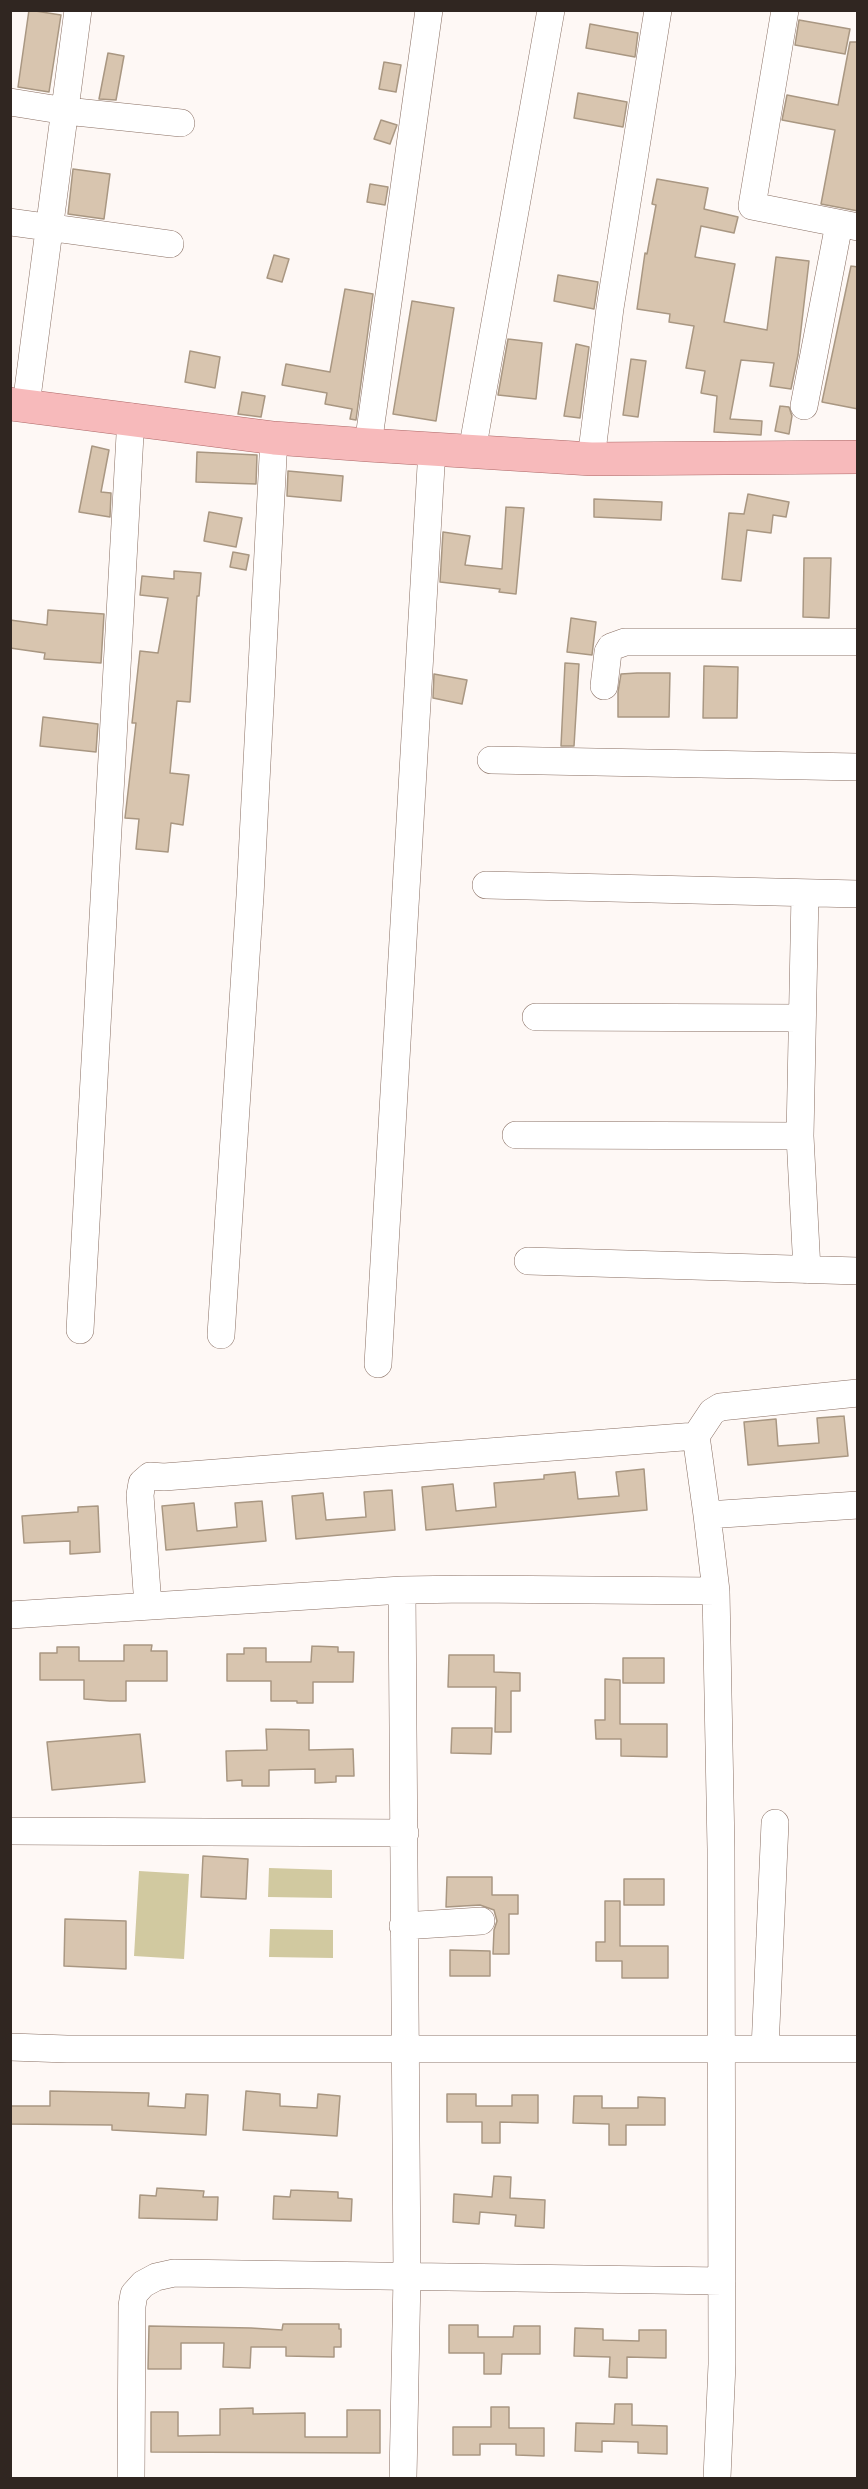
<!DOCTYPE html>
<html>
<head>
<meta charset="utf-8">
<style>
  body { margin:0 }
  #map { position:relative; width:868px; height:2489px; overflow:hidden; background:#fef8f5; font-family:"PT Sans Narrow",sans-serif }
  canvas { display:block }
  .frame { position:absolute; inset:0; border:12px solid #302621; pointer-events:none }
</style>
</head>
<body>
<div id="map">
<canvas width="868" height="2489"></canvas>
<div class="frame"></div>
</div>
<script>
const ctx = document.querySelector('canvas').getContext('2d');
ctx.lineJoin = 'round';
function paint(path, color) { ctx.fillStyle = color; ctx.fill(path, 'evenodd'); }
const toPath = rows => new Path2D(rows.map(r => 'M' + r).join(''));
function trace(path, color, width, dash) { ctx.strokeStyle = color; ctx.lineWidth = width; ctx.lineCap = dash ? 'butt' : 'round'; ctx.setLineDash(dash || []); ctx.stroke(path); }
paint(toPath([
  [269,1868,332,1870,332,1898,268,1897],
  [139,1871,189,1874,184,1959,134,1956],
  [270,1929,333,1930,333,1958,269,1957]
]), '#d1c9a0');
const building = toPath([
  [29,10,61,15,49,92,18,87,29,10],
  [799,20,850,29,845,54,795,45,799,20],
  [590,24,638,33,635,57,586,48,590,24],
  [850,42,858,42,858,211,821,204,835,130,782,120,787,95,838,105,850,42],
  [108,53,124,56,116,100,99,99,108,53],
  [384,62,401,65,396,92,379,89,384,62],
  [578,93,627,102,623,127,574,118,578,93],
  [381,120,397,125,390,144,374,139,381,120],
  [73,169,110,174,104,219,68,214,73,169],
  [657,179,708,188,704,209,738,217,734,233,701,226,695,257,735,264,724,322,767,330,776,257,809,261,798,355,791,389,770,386,774,363,741,360,730,419,762,421,761,435,714,432,717,396,701,393,705,371,686,368,694,326,669,322,670,314,637,309,645,253,647,254,656,205,652,204,657,179],
  [370,184,388,187,385,205,367,202,370,184],
  [274,255,289,259,282,282,267,278,274,255],
  [851,266,858,267,858,409,822,402,851,266],
  [558,275,598,282,594,309,554,301,558,275],
  [345,289,373,294,356,420,350,419,352,409,325,404,327,393,282,385,286,364,330,372,345,289],
  [412,301,454,308,436,421,393,414,412,301],
  [508,339,542,343,536,399,498,395,508,339],
  [576,344,589,347,580,418,564,416,576,344],
  [190,351,220,357,215,388,185,382,190,351],
  [631,359,646,361,638,417,623,415,631,359],
  [242,392,265,396,261,417,238,414,242,392],
  [780,406,789,407,792,416,789,434,775,431,780,406],
  [92,446,109,450,101,492,111,493,110,517,79,512,92,446],
  [197,452,257,455,256,484,196,482,197,452],
  [288,471,343,476,341,501,287,496,288,471],
  [748,494,789,502,786,517,773,515,771,533,747,530,741,581,722,579,729,513,744,514,748,494],
  [594,499,662,502,661,520,594,517,594,499],
  [506,507,524,508,516,594,499,592,500,589,440,582,443,532,470,536,465,565,502,569,506,507],
  [209,512,242,518,236,547,204,541,209,512],
  [233,552,249,555,246,570,230,567,233,552],
  [804,558,831,558,829,618,803,617,804,558],
  [174,571,201,573,199,596,197,596,190,702,177,701,170,773,189,775,183,825,171,823,168,852,136,849,139,819,125,818,136,723,132,723,140,651,158,653,168,598,140,595,142,576,174,579,174,571],
  [48,610,104,614,101,663,44,659,45,653,10,648,10,620,47,625,48,610],
  [571,618,596,622,592,655,567,652,571,618],
  [565,663,579,664,574,746,561,746,565,663],
  [704,666,738,667,737,718,703,718,704,666],
  [637,673,670,673,669,717,618,717,618,692,621,674,637,673],
  [434,674,467,680,462,704,433,698,434,674],
  [43,717,98,724,96,752,40,746,43,717],
  [844,1416,848,1456,748,1465,744,1422,776,1419,778,1446,819,1443,817,1418,844,1416],
  [644,1469,647,1510,426,1530,422,1487,453,1484,456,1511,496,1507,494,1483,544,1479,544,1475,575,1472,578,1499,619,1496,616,1472,644,1469],
  [392,1490,395,1530,296,1539,292,1496,323,1493,326,1520,366,1517,364,1492,392,1490],
  [262,1501,266,1541,166,1550,162,1506,194,1503,197,1531,237,1527,235,1503,262,1501],
  [98,1506,100,1552,70,1554,70,1541,24,1543,22,1516,78,1512,78,1507,98,1506],
  [124,1645,152,1645,151,1651,167,1651,167,1681,126,1681,126,1701,110,1701,84,1699,84,1680,40,1680,40,1653,57,1653,57,1647,79,1647,79,1661,124,1661,124,1645],
  [312,1646,338,1647,338,1652,354,1652,353,1682,313,1682,313,1703,297,1703,297,1701,271,1701,271,1681,227,1681,227,1654,244,1654,244,1648,266,1648,266,1662,311,1662,312,1646],
  [449,1655,494,1655,494,1672,520,1673,520,1691,511,1691,511,1732,495,1732,496,1687,448,1687,449,1655],
  [623,1658,664,1658,664,1683,623,1683,623,1658],
  [605,1679,620,1680,620,1724,667,1724,667,1757,621,1756,621,1739,596,1739,595,1720,605,1720,605,1679],
  [452,1728,492,1728,491,1754,451,1753,452,1728],
  [266,1729,309,1730,309,1750,353,1749,354,1776,336,1776,336,1782,315,1783,315,1769,269,1770,269,1786,242,1786,242,1780,227,1781,226,1751,267,1750,266,1729],
  [140,1734,145,1782,52,1790,47,1742,140,1734],
  [203,1856,248,1859,246,1899,201,1897,203,1856],
  [447,1877,492,1877,492,1895,518,1895,518,1914,509,1914,509,1954,493,1954,494,1930,497,1921,494,1910,480,1905,446,1907,447,1877],
  [624,1879,664,1879,664,1905,624,1905,624,1879],
  [605,1901,620,1901,620,1946,668,1946,668,1978,622,1978,622,1961,596,1961,596,1942,605,1942,605,1901],
  [65,1919,126,1921,126,1969,64,1966,65,1919],
  [450,1950,490,1951,490,1976,450,1976,450,1950],
  [50,2091,149,2093,148,2106,185,2108,186,2094,208,2095,206,2135,112,2130,112,2125,10,2124,10,2106,50,2106,50,2091],
  [246,2091,280,2094,280,2106,317,2108,318,2094,340,2096,337,2136,243,2130,246,2091],
  [447,2094,476,2094,476,2106,512,2106,512,2095,538,2095,538,2123,500,2122,500,2143,482,2143,482,2122,447,2122,447,2094],
  [574,2096,602,2096,602,2108,638,2108,638,2097,665,2098,665,2125,626,2125,626,2145,609,2145,609,2124,573,2123,574,2096],
  [494,2176,511,2177,510,2198,545,2200,544,2228,515,2226,516,2215,480,2212,479,2224,453,2222,454,2194,492,2197,494,2176],
  [157,2188,204,2191,203,2197,218,2197,217,2220,139,2218,140,2195,156,2196,157,2188],
  [291,2190,338,2192,338,2198,352,2199,351,2221,273,2219,274,2196,290,2197,291,2190],
  [283,2324,339,2324,339,2329,341,2329,341,2347,334,2347,334,2357,286,2356,286,2347,251,2347,250,2368,223,2367,224,2343,181,2343,181,2369,148,2369,149,2326,251,2328,282,2330,283,2324],
  [449,2325,478,2325,478,2337,513,2337,514,2326,540,2326,540,2354,502,2354,501,2374,484,2374,484,2353,449,2353,449,2325],
  [575,2328,603,2329,603,2340,639,2341,639,2330,666,2330,666,2358,627,2357,627,2378,609,2377,610,2357,574,2356,575,2328],
  [615,2404,632,2404,632,2425,667,2426,667,2454,638,2453,638,2442,602,2441,602,2452,575,2451,576,2423,614,2424,615,2404],
  [491,2407,509,2407,509,2428,544,2428,544,2456,516,2455,516,2444,480,2444,480,2455,453,2455,453,2427,491,2427,491,2407],
  [253,2408,253,2414,305,2413,305,2437,347,2437,347,2410,380,2410,380,2453,151,2452,151,2412,178,2412,178,2436,220,2435,220,2409,253,2408]
]);
paint(building, '#d8c5af');
trace(building, '#a99782', 1.5);
const minor = toPath([
  [785,10,752,206,858,227],
  [10,102,66,111,181,123],
  [10,222,170,244],
  [26,405,78,10],
  [804,406,839,224],
  [368,445,429,10],
  [472,451,551,10],
  [591,459,610,308,658,10],
  [604,686,608,652,611,647,625,642,858,642],
  [491,760,858,767],
  [486,885,858,894],
  [805,894,800,1136,807,1270],
  [536,1017,802,1018],
  [516,1135,800,1136],
  [528,1261,858,1271],
  [80,1330,131,417],
  [221,1335,250,896,274,438],
  [378,1364,432,449],
  [696,1436,712,1412,720,1407,858,1393],
  [707,1515,716,1591,721,1849,722,2364,717,2478],
  [402,1590,407,2276,403,2478],
  [148,1606,140,1495,142,1483,150,1476,164,1477,696,1436,707,1515,858,1505],
  [10,1615,402,1590,468,1589,716,1591],
  [10,1831,405,1833],
  [403,1926,481,1921],
  [10,2047,67,2049,858,2049],
  [765,2049,775,1823],
  [131,2478,132,2306,134,2294,143,2284,156,2277,174,2273,722,2281]
]);
const major = toPath([
  [10,404,274,438,368,445,591,459,858,457]
]);
trace(minor, '#896f63', 28);
trace(major, '#ad6867', 34);
trace(minor, '#fff', 27);
trace(major, '#f7babb', 33);
</script>
</body>
</html>
